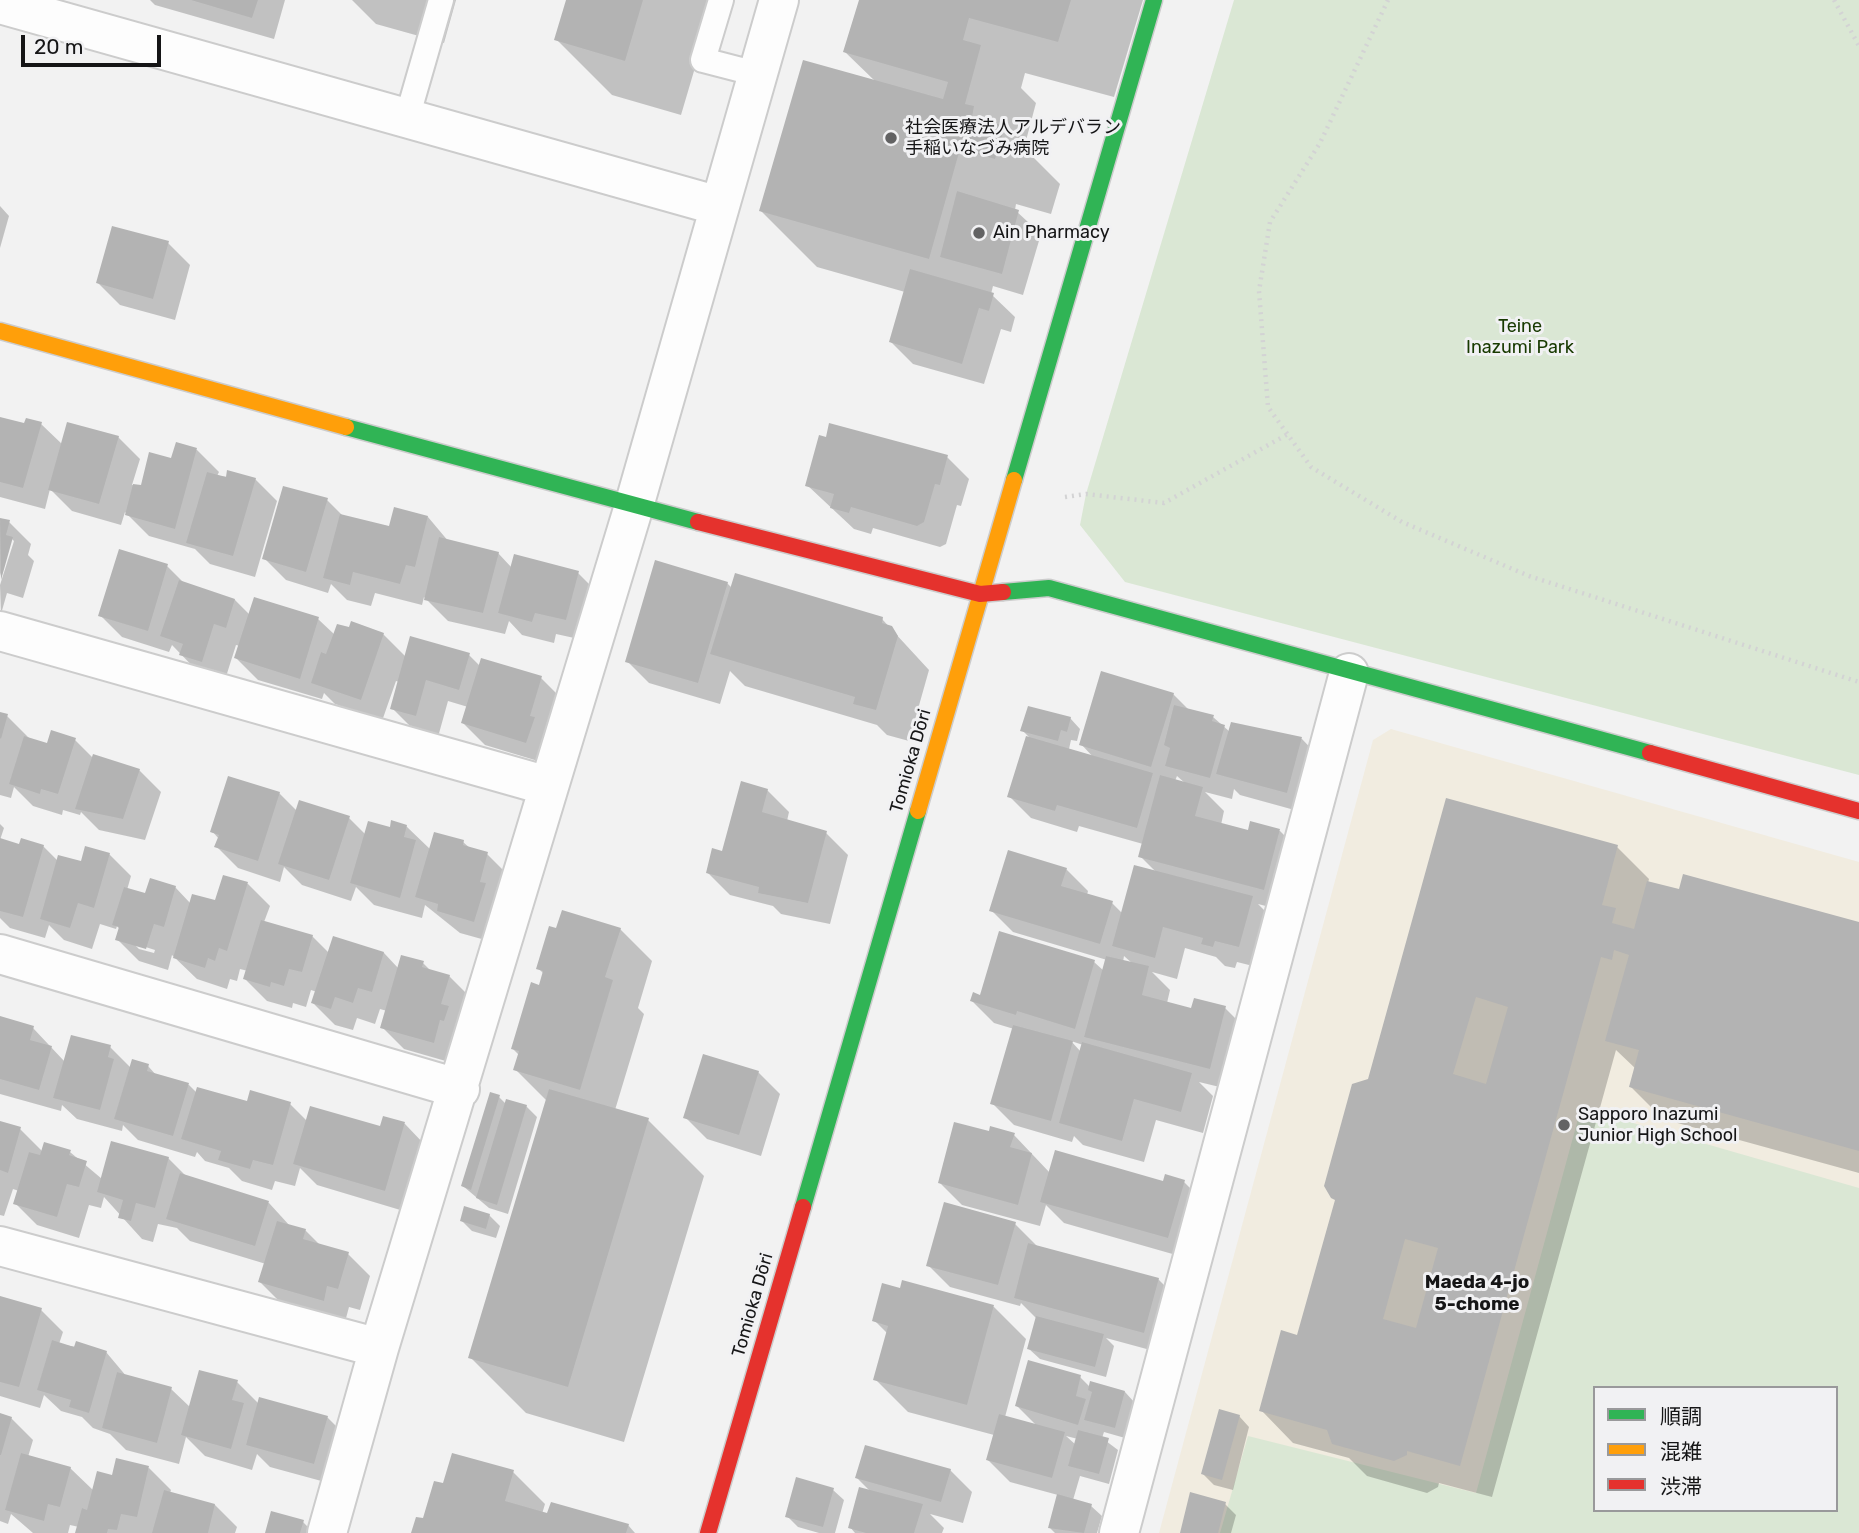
<!DOCTYPE html>
<html>
<head>
<meta charset="utf-8">
<style>
  body { margin:0 }
  #map { position:relative; width:1859px; height:1533px; overflow:hidden; background:#f2f2f2; font-family:Rubik,"Noto Sans JP",sans-serif }
  canvas { display:block }
  .legend { position:absolute; left:1593px; top:1386px; width:245px; height:126px; box-sizing:border-box; background:#f1f1f3; border:2px solid #99999b; margin:0; padding:9px 12px; list-style:none; font-size:21px; color:#151516 }
  .legend li { display:flex; align-items:center; gap:14px; height:35px }
  .legend b { width:35px; border:2px solid #99999b }
  .scale { position:absolute; left:21px; top:35px; width:140px; height:32px; box-sizing:border-box; border:4px solid #151516; border-top:0; padding-left:9px; font-size:21px; line-height:24px; white-space:nowrap; color:#151516; -webkit-text-stroke:5px #f1f1f3; paint-order:stroke }
</style>
</head>
<body>
<div id="map">
<canvas width="1859" height="1533"></canvas>
<ul class="legend">
<li><b style="height:9px;background:#30b455"></b>順調</li>
<li><b style="height:9px;background:#ff9f0a"></b>混雑</li>
<li><b style="height:9px;background:#e5322d"></b>渋滞</li>
</ul>
<div class="scale">20 m</div>
</div>
<script>
const ctx = document.querySelector('canvas').getContext('2d');
ctx.lineJoin = 'round';
function paint(path, color) { ctx.fillStyle = color; ctx.fill(path, 'evenodd'); }
const toPath = rows => new Path2D(rows.map(r => 'M' + r).join(''));
function trace(path, color, width, dash) { ctx.strokeStyle = color; ctx.lineWidth = width; ctx.lineCap = dash ? 'butt' : 'round'; ctx.setLineDash(dash || []); ctx.stroke(path); }
function drawText(font, color, halo, rows, align = 'center') {
  ctx.font = font + ' Rubik,"Noto Sans JP",sans-serif'; ctx.lineWidth = 6; ctx.setLineDash([]); ctx.textBaseline = 'middle'; ctx.strokeStyle = halo; ctx.fillStyle = color; for (const [text, x, y, turn = 0] of rows) {
    ctx.save(); ctx.translate(x, y); ctx.rotate((+turn || 0) * Math.PI / 180); ctx.textAlign = isNaN(turn) ? turn : align; if (halo) ctx.strokeText(text, 0, 0); ctx.fillText(text, 0, 0); ctx.restore();
  }
}
paint(toPath([
  [1391,729,1859,862,1859,1533,1159,1533,1373,740],
  [1595,1388,1836,1388,1836,1510,1595,1510]
]), '#f1ece0');
paint(toPath([
  [1234,0,1859,0,1859,775,1125,582,1080,525,1086,494],
  [1581,1108,1859,1188,1859,1533,1220,1533,1248,1436,1476,1493],
  [1595,1388,1836,1388,1836,1510,1595,1510]
]), '#dae7d4');
paint(toPath([
  [150,0,285,0,274,39,155,5],
  [352,0,456,0,444,43,376,24],
  [567,0,715,0,681,115,612,95,556,39],
  [860,0,1143,0,1114,97,1025,73,1021,88,1036,103,1024,148,1060,184,1051,214,1016,204,1015,210,1041,234,1023,295,993,286,991,294,1015,317,1011,332,1001,329,984,384,913,364,891,342,905,292,817,267,761,211,876,82,845,52],
  [0,206,9,216,0,248],
  [168,243,190,265,175,320,120,305,98,283],
  [0,424,41,424,63,445,118,437,140,459,132,485,142,487,172,460,177,444,197,450,219,472,217,476,255,479,277,501,255,577,210,564,195,549,149,536,125,512,121,525,72,511,50,489,45,509,0,497],
  [827,439,947,457,969,479,961,506,957,505,946,544,940,547,873,528,871,534,854,529,807,485],
  [327,500,344,517,390,529,428,517,449,542,498,553,512,568,578,573,600,595,588,641,556,634,554,643,522,635,509,621,505,634,448,621,424,597,422,605,375,593,371,606,347,600,331,584,328,593,286,580,264,558],
  [0,519,9,522,31,544,28,555,34,561,23,598,7,593,1,614,0,585,14,541,11,538,0,576],
  [167,566,185,584,235,600,250,615,318,619,335,635,383,634,406,657,469,655,480,666,541,678,563,700,548,764,485,745,463,723,468,707,448,701,438,737,414,730,392,708,399,682,396,681,382,721,335,704,324,693,322,699,258,680,236,658,240,646,236,645,224,683,203,677,172,645,169,652,122,637,100,615],
  [727,583,732,588,882,619,929,670,909,741,887,735,877,725,745,686,730,671,720,704,649,683,627,661],
  [1173,694,1189,710,1213,717,1230,732,1232,724,1302,739,1323,761,1309,814,1240,795,1234,789,1232,799,1205,792,1224,811,1221,825,1249,832,1280,831,1302,853,1285,911,1258,904,1274,920,1261,968,1237,962,1235,968,1225,966,1216,957,1185,948,1177,979,1152,972,1170,990,1167,1003,1192,1010,1225,1008,1247,1030,1232,1090,1199,1082,1213,1096,1203,1133,1156,1120,1144,1162,1083,1145,1074,1136,1072,1142,1014,1125,992,1103,1014,1029,994,1023,972,1001,1094,962,1104,971,1107,960,1013,932,991,910,1066,869,1088,891,1087,895,1112,903,1123,914,1157,873,1140,856,1143,844,1079,826,1077,832,1031,818,1009,796,1032,740,1022,730,1070,718,1080,729,1077,741,1071,740,1069,749,1094,758,1081,744],
  [1177,776,1186,784,1175,781],
  [1124,956,1133,964,1123,962],
  [1071,1041,1083,1045,1081,1052],
  [0,714,7,716,29,738,48,745,75,740,93,758,139,770,161,792,145,840,99,830,81,812,80,815,63,810,62,815,33,806,14,787,11,798,0,795],
  [767,790,789,812,787,821,826,833,848,855,830,924,781,914,773,906,730,895,708,873],
  [279,793,297,811,349,818,366,835,406,826,431,850,463,842,471,849,487,854,509,876,496,943,460,933,425,905,422,918,374,905,356,887,351,901,302,885,284,867,280,882,238,868,216,846,219,839,212,831],
  [0,824,4,828,0,840,20,846,43,846,58,861,82,863,109,854,131,876,127,890,146,895,175,887,191,904,217,903,224,878,248,884,270,906,264,922,312,936,329,953,384,953,399,969,423,963,432,972,449,976,471,998,456,1064,404,1049,382,1027,387,1011,380,1009,375,1024,357,1018,353,1030,335,1025,313,1003,317,992,311,990,306,1007,293,1003,292,1008,267,1001,245,979,248,971,240,969,237,981,230,979,227,989,197,979,172,955,168,970,139,961,117,939,120,930,117,926,116,929,100,924,92,949,64,940,49,925,45,938,10,928,0,918],
  [133,943,155,950,154,953,139,949],
  [1617,847,1649,879,1648,883,1680,892,1859,923,1859,1173,1663,1119,1631,1087,1636,1069,1616,1050,1492,1497,1439,1483,1438,1487,1427,1493,1367,1476,1349,1458,1293,1443,1261,1410,1299,1338,1369,1080],
  [620,929,652,961,638,1008,644,1014,615,1110,648,1120,704,1176,624,1442,526,1413,470,1357,547,1101,515,1069,519,1055,513,1049,540,987,544,974,538,968],
  [0,1018,33,1028,65,1062,110,1047,131,1068,148,1066,157,1076,189,1085,197,1093,248,1103,290,1104,307,1121,382,1128,384,1118,405,1124,426,1146,407,1212,317,1185,300,1168,295,1186,275,1181,272,1190,242,1181,229,1168,205,1161,197,1152,195,1157,138,1140,123,1125,122,1131,77,1119,62,1105,61,1111,0,1094],
  [758,1072,780,1094,761,1156,707,1139,685,1117],
  [499,1097,506,1104,526,1106,537,1117,508,1214,489,1208,463,1186],
  [0,1123,20,1129,43,1152,70,1152,102,1179,168,1158,187,1177,269,1203,290,1226,305,1230,321,1246,348,1254,370,1276,360,1310,349,1307,345,1322,282,1304,260,1282,266,1264,190,1241,177,1228,158,1224,153,1242,142,1239,104,1197,101,1208,89,1205,79,1238,37,1225,15,1203,19,1191,13,1189,4,1216,0,1215],
  [990,1133,1014,1135,1050,1173,1165,1183,1184,1182,1206,1204,1190,1259,1064,1223,1046,1205,1040,1226,962,1205,940,1183],
  [489,1215,500,1226,496,1238,472,1231,462,1221],
  [1015,1224,1037,1246,1158,1279,1180,1301,1165,1354,1106,1338,1114,1346,1106,1377,1040,1359,1029,1349,1037,1319,1021,1303,1020,1306,950,1287,928,1265],
  [903,1282,994,1307,1026,1339,1005,1417,1037,1426,1017,1406,1080,1377,1090,1387,1125,1392,1135,1403,1125,1438,1104,1432,1102,1438,1118,1450,1109,1484,1080,1476,1073,1500,1091,1506,1102,1516,1097,1533,1055,1533,1050,1528,1058,1495,1010,1482,988,1460,994,1435,908,1412,875,1379,888,1334,874,1320,901,1290],
  [1066,1436,1078,1439,1076,1445],
  [0,1297,41,1310,63,1332,59,1344,106,1352,127,1377,171,1389,191,1408,237,1382,259,1404,327,1417,349,1439,336,1485,270,1467,257,1454,252,1470,205,1456,186,1437,179,1464,126,1450,110,1434,93,1428,82,1417,61,1411,44,1395,40,1408,0,1396],
  [0,1415,11,1418,33,1440,28,1457,70,1468,94,1491,113,1477,149,1468,171,1490,170,1493,215,1505,237,1527,235,1533,77,1533,79,1527,70,1525,68,1533,33,1533,11,1514,8,1524,0,1521],
  [1239,1416,1249,1427,1233,1490,1214,1485,1203,1474],
  [950,1470,972,1492,963,1523,930,1514,944,1528,942,1533,855,1533,850,1527,871,1492,857,1478],
  [513,1472,545,1504,542,1514,628,1525,635,1533,413,1533,424,1521,444,1486],
  [833,1490,844,1500,835,1533,819,1533,798,1527,787,1516],
  [1225,1504,1236,1515,1231,1533,1181,1533],
  [303,1522,314,1533,266,1533]
]), '#0003');
paint(toPath([
  [191,0,258,0,252,18],
  [566,0,643,0,625,61,554,40],
  [859,0,1071,0,1058,42,969,18,963,40,981,45,965,104,974,106,972,117,1005,126,995,159,960,149,929,259,759,211,803,60,943,99,948,82,843,52],
  [957,191,1019,210,1002,274,940,257],
  [112,226,169,241,153,299,96,283],
  [910,269,994,293,989,311,979,308,962,364,889,342],
  [0,417,24,423,26,418,42,422,23,488,0,482],
  [67,422,119,436,99,504,48,490],
  [829,423,948,455,940,485,935,484,924,522,917,526,851,507,849,513,830,508,834,494,805,486,819,435,826,437],
  [176,442,197,448,175,529,125,515,133,484,141,485,149,452,171,458],
  [227,470,256,478,233,556,186,543,207,472,226,477],
  [283,486,328,498,306,572,262,559],
  [394,507,428,516,415,567,406,565,400,584,353,572,350,585,323,578,340,514,389,526],
  [0,518,10,520,6,535,13,537,1,580],
  [439,537,499,552,483,613,424,600],
  [119,549,168,564,148,631,98,616],
  [514,554,579,571,566,620,535,613,532,622,498,613],
  [655,560,728,582,698,683,625,662],
  [735,573,883,617,882,623,892,626,898,636,876,710,853,704,855,697,710,654],
  [179,580,235,599,226,628,214,624,202,662,179,655,183,644,160,636],
  [254,597,319,617,300,679,234,658],
  [351,621,384,633,361,700,311,683,321,652,326,654,337,624,349,627],
  [410,636,470,653,459,690,426,680,416,716,390,709],
  [481,658,542,676,530,716,535,717,526,743,461,723],
  [1101,671,1174,693,1151,767,1079,745],
  [1174,705,1214,715,1212,721,1225,725,1210,778,1165,766,1170,748,1164,745],
  [1028,706,1071,717,1067,732,1061,730,1058,741,1020,731],
  [0,712,8,714,1,739,0,738],
  [1231,722,1302,737,1287,793,1216,774],
  [51,730,76,738,58,794,41,789,40,794,9,784,24,736,47,743],
  [1026,736,1153,773,1137,828,1057,805,1055,811,1007,797],
  [93,754,140,769,123,819,75,809],
  [1160,775,1203,787,1195,816,1248,830,1250,821,1280,829,1264,890,1138,857],
  [228,776,280,792,258,861,214,847,219,835,210,832],
  [741,781,768,789,762,812,827,831,808,903,758,893,759,887,706,873,712,848,722,851],
  [1446,798,1618,845,1602,905,1616,908,1612,923,1634,929,1647,881,1679,889,1683,874,1859,922,1859,1151,1629,1087,1639,1050,1605,1041,1629,955,1614,950,1612,960,1601,957,1460,1466,1407,1451,1407,1455,1394,1461,1332,1444,1327,1430,1259,1411,1281,1330,1297,1335,1335,1200,1331,1198,1324,1186,1352,1084,1368,1079],
  [1476,997,1508,1007,1486,1084,1453,1074],
  [1405,1239,1438,1248,1416,1328,1383,1319],
  [299,800,350,816,329,880,278,864],
  [391,820,407,825,404,837,416,840,400,898,350,883,368,821,390,827],
  [434,832,464,840,463,845,488,852,480,882,486,883,474,922,437,911,438,904,415,897],
  [0,838,19,844,21,838,44,845,23,917,0,911],
  [85,846,110,853,94,908,78,903,70,928,40,919,58,855,81,861],
  [1008,850,1067,868,1061,886,1113,901,1100,944,989,911],
  [1134,865,1253,896,1239,947,1215,941,1213,947,1201,944,1203,938,1163,927,1155,958,1112,946],
  [223,875,248,882,227,951,219,948,215,961,208,958,205,968,173,958,192,894,215,900],
  [150,878,176,886,164,927,154,924,146,949,115,940,119,927,112,925,124,887,145,893],
  [562,910,621,928,605,977,613,980,580,1090,513,1070,519,1051,511,1049,531,982,539,985,543,971,536,969,549,926,556,928],
  [261,920,313,935,302,972,289,969,284,986,271,982,270,987,243,979],
  [999,931,1095,960,1075,1029,1017,1011,1016,1015,970,1001,973,992,980,995],
  [333,936,384,952,372,992,358,988,353,1003,335,997,331,1009,311,1003],
  [401,955,424,961,422,967,450,975,441,1004,449,1006,444,1021,440,1020,434,1043,380,1028],
  [1106,956,1149,966,1142,995,1191,1008,1194,998,1226,1006,1210,1069,1084,1037],
  [0,1016,34,1026,30,1040,52,1046,39,1090,0,1079],
  [1013,1025,1073,1041,1051,1121,990,1104],
  [71,1035,111,1045,108,1057,114,1059,100,1110,53,1098],
  [1082,1042,1192,1073,1181,1112,1134,1099,1122,1141,1059,1123],
  [703,1054,759,1071,739,1135,683,1118],
  [132,1059,149,1064,147,1071,189,1083,173,1136,114,1119],
  [197,1087,247,1101,250,1090,291,1102,273,1165,253,1160,250,1169,218,1160,221,1151,181,1139],
  [549,1089,649,1118,568,1387,468,1358],
  [490,1092,500,1095,471,1190,461,1186],
  [506,1099,527,1105,497,1205,476,1198],
  [310,1106,380,1126,383,1116,405,1122,385,1191,293,1164],
  [0,1121,21,1127,8,1173,0,1170],
  [954,1122,989,1131,990,1126,1015,1133,1010,1147,1032,1153,1018,1205,938,1183],
  [111,1141,169,1157,155,1208,136,1203,131,1221,118,1218,123,1200,97,1192],
  [44,1142,71,1150,69,1155,87,1161,79,1187,67,1184,57,1217,13,1204,29,1152,40,1155],
  [1055,1150,1163,1181,1165,1174,1185,1180,1168,1238,1040,1202],
  [180,1173,269,1201,255,1246,166,1219],
  [944,1202,1016,1222,998,1285,926,1266],
  [464,1206,490,1214,486,1229,460,1221],
  [277,1221,306,1229,303,1239,349,1252,338,1289,327,1286,324,1301,258,1282],
  [1028,1243,1159,1278,1144,1333,1014,1298],
  [902,1280,994,1305,967,1405,873,1380,888,1326,872,1321,882,1283,900,1288],
  [0,1296,42,1308,19,1387,0,1382],
  [1036,1316,1104,1334,1095,1367,1027,1349],
  [52,1340,74,1347,76,1341,107,1351,89,1413,69,1407,71,1400,37,1390],
  [1028,1360,1081,1375,1076,1396,1086,1399,1078,1425,1015,1406],
  [199,1370,238,1380,232,1400,244,1403,231,1449,181,1435],
  [117,1372,172,1387,157,1443,102,1428],
  [1090,1381,1125,1391,1115,1428,1084,1420,1092,1392,1088,1390],
  [259,1397,328,1416,314,1464,246,1445],
  [1219,1409,1240,1415,1222,1480,1201,1474],
  [0,1413,12,1417,1,1455,0,1455],
  [999,1414,1065,1432,1052,1478,986,1460],
  [1078,1430,1109,1438,1099,1474,1068,1466],
  [865,1445,951,1469,941,1502,855,1478],
  [21,1453,71,1467,60,1507,48,1504,44,1521,5,1510],
  [452,1453,514,1470,505,1501,547,1513,551,1502,629,1524,626,1533,411,1533,416,1517,423,1518,434,1481,443,1483],
  [116,1458,149,1466,137,1517,121,1514,117,1530,108,1529,107,1533,75,1533,82,1508,87,1510,97,1471,112,1475],
  [796,1477,834,1488,823,1527,785,1517],
  [859,1487,923,1504,914,1533,866,1533,848,1528],
  [164,1490,215,1504,208,1533,152,1533],
  [1190,1492,1226,1502,1218,1533,1180,1533],
  [1057,1494,1092,1504,1084,1533,1048,1528],
  [271,1511,304,1520,300,1533,265,1533]
]), '#b3b3b3');
const lane = toPath([
  [721,0,703,60,757,74],
  [407,118,441,0]
]);
const street = toPath([
  [0,4,719,206],
  [0,631,548,786],
  [0,954,460,1089],
  [0,1246,379,1348],
  [327,1533,379,1348,634,506,779,0],
  [1119,1533,1349,673]
]);
const fast = toPath([
  [346,427,698,522],
  [1014,480,1154,0],
  [1003,592,1049,588,1650,753],
  [803,1207,918,811]
]);
const slow = toPath([
  [0,331,346,427],
  [918,811,1014,480]
]);
const jam = toPath([
  [698,522,980,594,1003,592],
  [1650,753,1859,811],
  [708,1533,803,1207]
]);
trace(lane, '#ccc', 28);
trace(street, '#ccc', 42);
trace(fast, '#ccc', 19);
trace(slow, '#ccc', 19);
trace(jam, '#ccc', 19);
trace(toPath([
  [1388,0,1320,143,1270,222,1259,291,1268,407,1311,467,1402,522,1529,576,1859,682],
  [1834,0,1859,46],
  [1065,497,1086,494,1164,503,1288,434]
]), '#d3d3d4', 4.5, [2, 5]);
trace(lane, '#fdfdfd', 24);
trace(street, '#fdfdfd', 38);
trace(fast, '#30b455', 16);
trace(slow, '#ff9f0a', 16);
trace(jam, '#e5322d', 16);
for (const [x, y, r, color] of [
  [891,138,7,"#626263"],
  [979,233,7,"#626263"],
  [1564,1125,7,"#626263"]
]) { const dot = new Path2D(); dot.arc(x, y, r, 0, 2 * Math.PI); ctx.fillStyle = color; ctx.fill(dot); trace(dot, '#f1f1f3', 2.5); }
drawText('18px', '#151516', '#f1f1f3', [
  ["社会医療法人アルデバラン",905,128],
  ["手稲いなづみ病院",905,149],
  ["Ain Pharmacy",993,233],
  ["Sapporo Inazumi",1578,1115],
  ["Junior High School",1578,1136]
], 'left');
drawText('18px', '#183a00', '#f1f1f3', [
  ["Teine",1520,327],
  ["Inazumi Park",1520,348]
]);
drawText('18px', '#151516', '#f1f1f3', [
  ["Tomioka Dōri",911,761,-74],
  ["Tomioka Dōri",753,1305,-74]
]);
drawText('bold 19px', '#151516', '#f1f1f3', [
  ["Maeda 4-jo",1477,1283],
  ["5-chome",1477,1305]
]);
</script>
</body>
</html>
